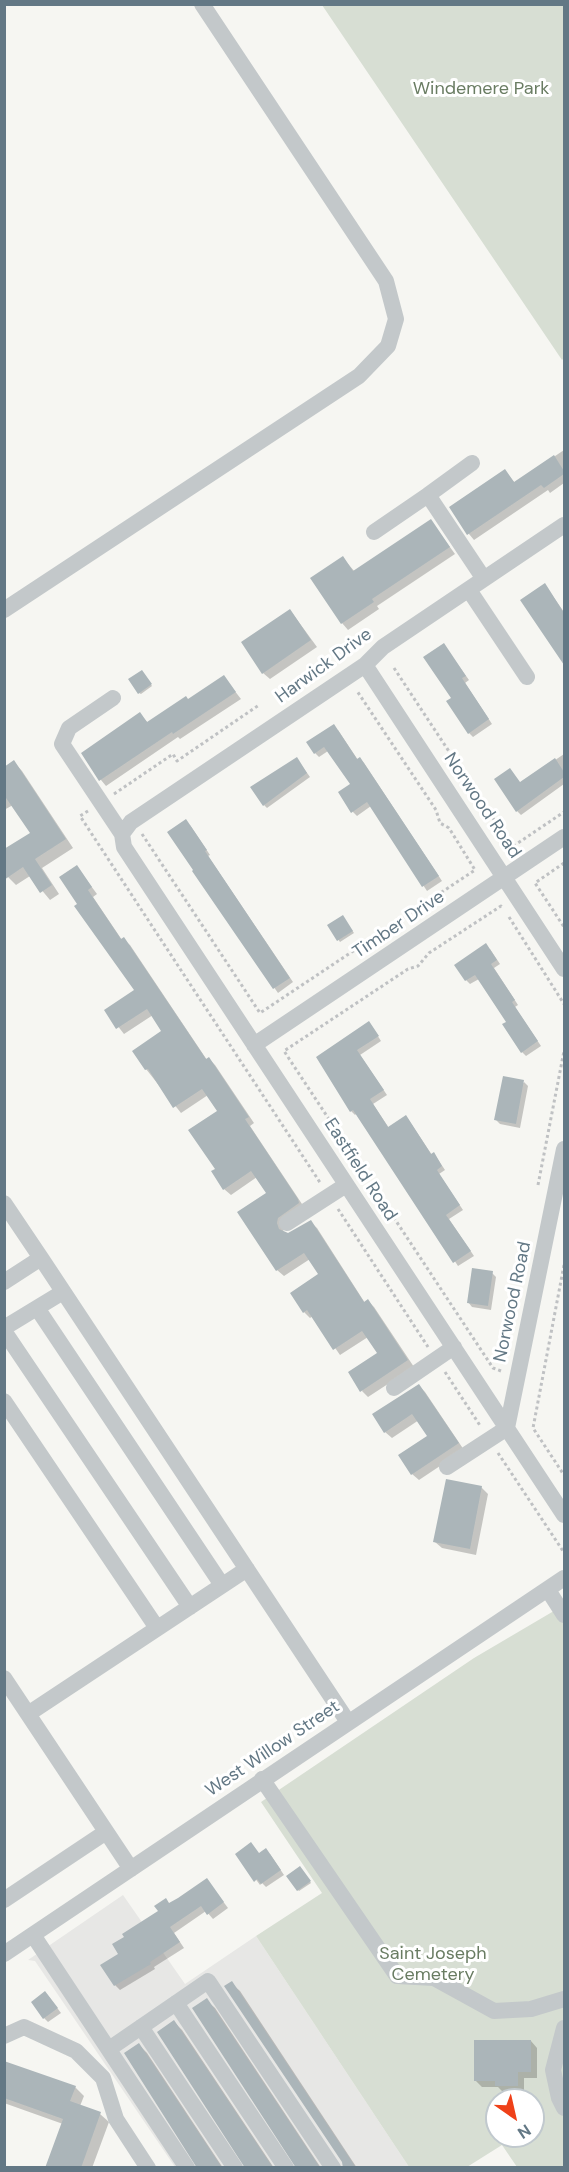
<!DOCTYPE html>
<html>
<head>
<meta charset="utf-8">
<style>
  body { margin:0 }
  #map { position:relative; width:569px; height:2172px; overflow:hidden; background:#f6f6f2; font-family:"DM Sans",sans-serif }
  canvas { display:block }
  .frame { position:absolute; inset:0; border:6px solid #637885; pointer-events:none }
  .north { position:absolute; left:485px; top:2088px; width:60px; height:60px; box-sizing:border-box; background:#fff; border:2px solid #c1c9ce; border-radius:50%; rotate:146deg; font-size:16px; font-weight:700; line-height:24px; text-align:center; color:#637885 }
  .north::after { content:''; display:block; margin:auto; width:21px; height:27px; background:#ef4119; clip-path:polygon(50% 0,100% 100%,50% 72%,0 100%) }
</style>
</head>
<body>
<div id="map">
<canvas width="569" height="2172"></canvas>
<div class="frame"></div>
<div class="north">N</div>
</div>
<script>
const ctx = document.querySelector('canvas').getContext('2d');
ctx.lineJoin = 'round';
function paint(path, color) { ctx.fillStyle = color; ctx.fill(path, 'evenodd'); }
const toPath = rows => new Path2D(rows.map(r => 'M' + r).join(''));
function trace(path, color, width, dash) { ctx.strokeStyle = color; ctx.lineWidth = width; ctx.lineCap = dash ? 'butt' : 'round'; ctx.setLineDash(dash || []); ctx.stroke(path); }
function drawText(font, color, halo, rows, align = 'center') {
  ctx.font = font + ' "DM Sans",sans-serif'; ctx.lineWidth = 6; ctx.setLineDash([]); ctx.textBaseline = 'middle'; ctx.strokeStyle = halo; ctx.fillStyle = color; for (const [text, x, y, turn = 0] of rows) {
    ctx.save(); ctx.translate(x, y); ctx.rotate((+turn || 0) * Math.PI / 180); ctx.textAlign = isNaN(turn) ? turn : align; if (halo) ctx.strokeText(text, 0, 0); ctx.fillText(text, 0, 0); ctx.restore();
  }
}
paint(toPath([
  [123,1895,185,1984,256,1936,409,2167,175,2167,35,1961,28,1960]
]), '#e7e7e5');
paint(toPath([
  [322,5,564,5,564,358,562,360],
  [564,1605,564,2167,517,2167,502,2145,467,2167,409,2167,256,1936,322,1893,261,1802,474,1658],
  [497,2100,533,2100,533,2136,497,2136]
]), '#d7ded3');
paint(toPath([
  [564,450,564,483,550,493,548,490,474,540,469,534,451,508,505,471,515,483],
  [431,521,455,554,377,606,379,609,348,630,342,623,343,558,355,572],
  [545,585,564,612,564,662,562,659],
  [290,610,317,647,270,679,263,673],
  [444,645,469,680,465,683,492,724,473,737,469,733,453,699],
  [143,673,152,686,141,694,139,693],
  [224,677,241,699,180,739,178,737,106,786,101,780,83,753,140,714,148,723,188,701],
  [338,730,358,760,360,759,364,763,442,881,427,891,371,806,357,816,353,812,352,784,328,751,319,757,315,753],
  [564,754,564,784,521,815,517,811,520,784],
  [14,762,22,771,73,848,42,868,59,894,50,900,30,876,16,885,8,877,32,833,13,805,4,810,4,769],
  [300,763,310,777,267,808,264,805],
  [190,825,210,855,208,856,293,982,278,993,194,872],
  [77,867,97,894,93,897,122,940,123,939,130,945,207,1060,209,1059,215,1065,254,1123,250,1126,304,1207,284,1224,283,1233,288,1235,310,1222,317,1228,365,1303,368,1301,374,1307,414,1367,368,1397,362,1391,379,1354,368,1337,340,1355,313,1316,310,1318,304,1312,320,1275,310,1259,284,1276,277,1270,240,1212,268,1193,257,1177,231,1195,224,1189,217,1169,219,1111,208,1095,181,1113,146,1069,164,1032,153,1015,124,1034,106,1011,136,991,79,905],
  [344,919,354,933,340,942,329,926],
  [490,949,500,964,494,968,518,1005,515,1007,541,1046,526,1056,522,1052,508,1022,479,979,470,984,466,980],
  [372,1027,381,1041,360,1055,387,1095,373,1104,389,1128,406,1116,432,1155,437,1158,445,1170,439,1174,463,1210,449,1219,474,1256,458,1266,357,1113,355,1115,351,1111,318,1057],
  [524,1082,528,1086,520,1128,500,1124,496,1120],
  [492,1273,496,1277,491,1310,472,1307,468,1302],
  [419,1386,425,1392,464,1450,419,1480,412,1474,429,1436,419,1420,392,1438,385,1432],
  [481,1487,488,1494,476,1555,442,1548,435,1542],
  [237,1854,270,1854,284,1875,266,1887,262,1883,260,1885],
  [302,1870,311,1883,299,1891,298,1890],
  [207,1880,228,1908,213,1919,206,1911,174,1933,184,1948,154,1967,155,1969,120,1990,115,1985,120,1954,170,1904],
  [231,1983,240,1991,357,2168,344,2168,343,2162],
  [49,1997,61,2013,48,2022,44,2018],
  [206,2000,215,2008,321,2168,297,2168],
  [174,2022,182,2030,274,2168,246,2168],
  [531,2041,537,2048,537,2078,524,2078,524,2092,503,2092,498,2087,482,2087,475,2080],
  [139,2045,147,2053,223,2168,200,2168],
  [4,2062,75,2087,84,2096,80,2106,100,2114,109,2122,92,2168,47,2168,63,2124,4,2103]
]), '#0003');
paint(toPath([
  [554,455,564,471,564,474,544,488,541,485,467,535,449,507,505,469,514,482],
  [431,519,450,547,372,599,374,602,341,624,310,578,343,556,353,571],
  [545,583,564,613,564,665,520,600],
  [290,609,311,640,262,674,241,642],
  [444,643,466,676,462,678,489,719,468,734,446,701,451,698,423,657],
  [142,670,152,684,138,694,128,679],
  [224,675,236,692,173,734,172,732,99,781,81,753,140,712,147,722,186,696,188,699],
  [334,724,357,759,360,757,439,876,422,887,367,802,351,813,338,792,350,784,324,747,314,754,306,742],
  [297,757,307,773,263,806,250,787],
  [555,758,564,772,564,777,516,812,494,779,510,768,520,782],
  [14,760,66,839,35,859,52,885,40,893,23,867,4,880,4,849,30,833,4,795,4,767],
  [186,819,207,850,205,851,290,978,273,989,192,871,193,870,167,832],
  [77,865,92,887,88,890,121,939,124,937,206,1059,209,1057,249,1117,245,1119,298,1199,299,1203,278,1218,277,1223,279,1229,288,1233,311,1220,364,1302,368,1299,408,1360,360,1392,348,1372,377,1353,362,1331,333,1350,307,1310,303,1313,290,1293,318,1274,304,1253,276,1271,237,1212,266,1193,251,1171,223,1190,211,1171,215,1169,188,1130,217,1111,202,1089,173,1108,148,1069,145,1070,132,1051,161,1031,147,1009,116,1029,104,1010,134,990,74,906,77,904,59,877],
  [343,915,353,931,337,941,327,925],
  [486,943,497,960,491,964,515,1000,512,1002,538,1041,521,1053,502,1024,506,1022,475,975,465,981,454,965],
  [369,1021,379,1036,357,1050,384,1090,370,1099,388,1127,406,1115,431,1154,434,1152,442,1166,437,1170,460,1205,446,1215,471,1251,453,1263,353,1110,350,1112,316,1057],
  [503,1076,524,1080,516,1124,494,1120],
  [472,1268,493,1271,488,1306,467,1303],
  [419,1384,459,1443,411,1475,398,1455,427,1436,412,1414,384,1433,372,1414],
  [446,1479,482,1486,470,1549,433,1542],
  [251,1842,259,1853,266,1848,281,1870,261,1884,257,1879,254,1882,235,1854],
  [300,1866,311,1881,297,1891,286,1876],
  [207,1878,224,1902,207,1915,201,1906,170,1927,180,1942,150,1962,151,1964,114,1986,100,1965,118,1954,112,1944,124,1937,122,1934,158,1911,154,1906,166,1898,169,1903,178,1898],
  [232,1981,356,2168,343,2168,342,2162,224,1986],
  [45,1991,58,2008,43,2019,31,2002],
  [207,1998,320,2168,296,2168,192,2008],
  [174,2020,273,2168,245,2168,157,2032],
  [474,2040,531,2040,531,2072,518,2072,518,2086,495,2086,495,2081,474,2081],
  [139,2043,222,2168,197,2168,124,2053],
  [4,2061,76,2086,70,2101,101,2112,81,2168,45,2168,63,2119,4,2098]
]), '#abb5b9');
trace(toPath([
  [394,668,512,847,564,812],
  [114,794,173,754,177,761,259,705],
  [88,811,80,816,321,1184],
  [142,834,260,1013,475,870,449,828,440,823,436,810,357,691],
  [564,863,535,883,564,927],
  [509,917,564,1004],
  [538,1185,564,1051],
  [338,1209,428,1347],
  [564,1265,533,1428,564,1475],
  [501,1371,493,1368,284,1051,408,969,418,966,429,953,501,906,503,909],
  [445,1372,481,1427],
  [498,1453,563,1551]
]), '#bfc1c3', 3, [3, 3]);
trace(toPath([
  [472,463,428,495,484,579],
  [564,525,383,647,365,665,131,822,122,834,124,847,564,1515],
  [374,532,428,495],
  [469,590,527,677],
  [4,610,359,376,388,346,396,319,386,281,202,4],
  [365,665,564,969],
  [113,698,69,728,62,744,122,834],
  [254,1045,564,837],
  [4,1203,41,1258,4,1282],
  [287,1223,346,1185],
  [41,1258,348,1722],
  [37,1308,222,1585],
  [4,1328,63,1292],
  [4,1331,190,1607],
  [394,1388,454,1347],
  [4,1401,157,1628],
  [447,1467,507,1428,564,1149],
  [548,1590,564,1615],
  [4,1678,131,1869],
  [28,1714,247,1569],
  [262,1779,397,1976,434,1978,494,2011,531,2009,564,1999],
  [4,1900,106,1832],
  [33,1935,187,2168],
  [4,1954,564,1578],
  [176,2003,286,2168],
  [141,2027,235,2168],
  [564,2028,553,2070,559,2098,564,2108],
  [4,2036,24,2027,76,2051,103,2078,116,2119,148,2168],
  [109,2049,208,1981,333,2168]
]), '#c3c8ca', 16);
drawText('18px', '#697c62', '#fff', [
  ["Windemere Park",481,89],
  ["Saint Joseph",433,1954],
  ["Cemetery",433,1975]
]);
drawText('18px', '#637885', '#fff', [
  ["Harwick Drive",324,666,-36],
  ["Norwood Road",482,806,56],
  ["Timber Drive",399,925,-34],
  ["Eastfield Road",360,1170,57],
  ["Norwood Road",513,1302,-78],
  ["West Willow Street",273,1749,-34]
]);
</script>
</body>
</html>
